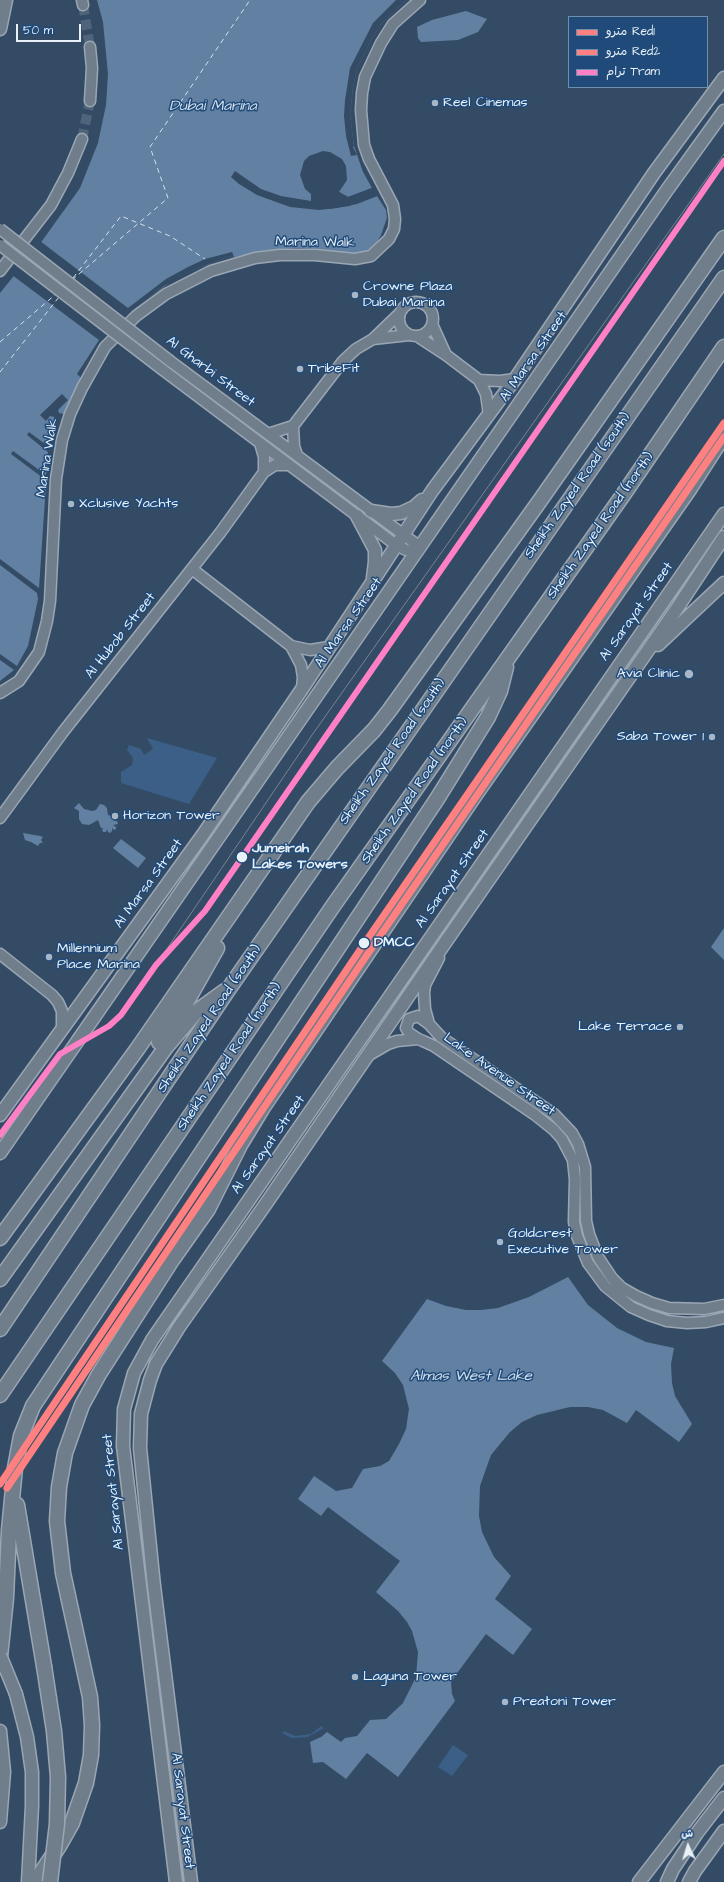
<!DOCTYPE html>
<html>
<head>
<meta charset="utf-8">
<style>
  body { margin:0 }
  #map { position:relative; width:724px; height:1882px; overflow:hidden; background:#344b65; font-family:"Architects Daughter","Playpen Sans Arabic",sans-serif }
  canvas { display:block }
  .legend { position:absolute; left:568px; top:16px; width:140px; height:72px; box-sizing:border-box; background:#1f4a7a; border:1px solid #6f8dac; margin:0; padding:5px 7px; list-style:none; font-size:12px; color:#e8f1f8 }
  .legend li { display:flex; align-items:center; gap:8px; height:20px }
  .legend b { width:20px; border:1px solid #6f8dac }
  .north { position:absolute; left:668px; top:1826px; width:40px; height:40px; -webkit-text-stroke:3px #1f4a7a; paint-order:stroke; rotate:356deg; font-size:11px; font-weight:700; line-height:16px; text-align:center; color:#e8f1f8 }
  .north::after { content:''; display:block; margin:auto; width:14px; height:18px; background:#e8f1f8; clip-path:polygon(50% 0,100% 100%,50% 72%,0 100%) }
  .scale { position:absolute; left:16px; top:24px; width:65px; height:18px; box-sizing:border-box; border:2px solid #e8f1f8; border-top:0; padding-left:5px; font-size:12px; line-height:14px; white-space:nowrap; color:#e8f1f8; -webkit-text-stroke:3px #1f4a7a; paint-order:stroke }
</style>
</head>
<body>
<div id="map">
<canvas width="724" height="1882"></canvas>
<ul class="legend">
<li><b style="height:5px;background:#ff8080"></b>مترو Red1</li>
<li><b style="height:5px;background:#ff8080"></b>مترو Red2</li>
<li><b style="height:5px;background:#ff80c5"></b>ترام Tram</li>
</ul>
<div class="north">ش</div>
<div class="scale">50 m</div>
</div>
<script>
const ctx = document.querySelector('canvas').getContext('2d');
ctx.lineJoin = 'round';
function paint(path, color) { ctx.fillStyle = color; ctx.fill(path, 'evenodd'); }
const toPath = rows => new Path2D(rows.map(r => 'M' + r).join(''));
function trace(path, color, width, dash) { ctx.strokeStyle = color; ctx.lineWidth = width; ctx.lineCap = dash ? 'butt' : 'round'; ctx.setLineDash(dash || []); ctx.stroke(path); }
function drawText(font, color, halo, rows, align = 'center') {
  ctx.font = font + ' "Architects Daughter",sans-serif'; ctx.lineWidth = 3; ctx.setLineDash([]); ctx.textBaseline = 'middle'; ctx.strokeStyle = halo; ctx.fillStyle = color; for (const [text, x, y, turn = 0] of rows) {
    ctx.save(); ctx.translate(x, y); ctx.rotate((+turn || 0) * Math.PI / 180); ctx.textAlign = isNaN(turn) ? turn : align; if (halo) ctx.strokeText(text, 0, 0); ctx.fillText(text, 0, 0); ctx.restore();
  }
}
paint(toPath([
  [147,738,217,758,189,804,121,783,121,772,132,765,133,758,127,750,129,745,141,749,144,755,153,749],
  [321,1726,324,1728,308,1737,292,1738,282,1733,284,1731,295,1736,311,1734],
  [453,1745,468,1755,452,1776,438,1767]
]), '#3b5f87');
paint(toPath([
  [97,0,406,0,381,24,372,38,357,69,353,87,350,115,354,146,363,172,372,188,348,197,339,192,347,180,346,166,342,159,330,152,323,151,309,156,304,161,300,175,305,189,311,194,311,209,328,209,349,206,377,196,386,210,387,218,381,235,376,244,366,252,352,254,319,249,296,248,262,251,231,258,230,256,193,270,173,280,146,300,126,317,89,365,81,378,64,414,53,466,34,650,0,688,0,293,42,241,80,188,98,143,106,105,108,74,103,22],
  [466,11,487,19,478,32,458,40,421,42,418,38,417,27,432,20],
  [79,803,84,809,92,811,96,810,100,804,104,805,107,808,108,815,112,816,112,818,114,815,116,817,114,821,117,821,118,824,113,825,116,827,116,829,114,830,112,828,112,831,110,833,108,832,107,829,106,832,103,832,102,829,104,828,101,828,98,820,89,825,82,824,79,819,79,811,74,808],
  [23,833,40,836,43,837,41,840,43,843,40,843,38,846,31,842,25,840],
  [121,839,146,858,138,868,113,848],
  [724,928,724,960,711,947],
  [568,1277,588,1305,617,1328,646,1342,674,1348,671,1364,672,1383,675,1396,692,1424,679,1442,636,1410,627,1423,603,1410,588,1407,570,1407,537,1415,522,1422,510,1432,491,1455,487,1466,480,1486,479,1516,482,1532,494,1557,511,1576,495,1599,532,1629,513,1655,486,1634,455,1676,451,1683,452,1694,455,1701,398,1777,367,1753,346,1779,323,1762,313,1763,310,1742,321,1737,327,1732,341,1742,345,1738,357,1736,370,1720,386,1719,403,1703,416,1677,418,1652,412,1631,407,1622,398,1611,376,1592,400,1561,328,1507,321,1516,298,1499,314,1476,336,1491,352,1488,363,1469,380,1466,389,1461,399,1444,406,1429,409,1409,403,1385,395,1373,382,1361,427,1299,446,1306,466,1310,481,1310,498,1308,529,1297]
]), '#6280a1');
paint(toPath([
  [396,0,406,0,381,24,372,38,357,69,353,87,350,115,354,146,353,147,357,155,351,156,346,136,344,116,345,100,350,68,373,23],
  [235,171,261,189,281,196,311,201,311,194,313,195,313,207,349,204,376,194,377,196,357,204,337,208,319,210,290,207,257,195,239,184,231,177],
  [372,188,373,190,364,194,348,199,337,194,339,192,348,197],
  [40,241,128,308,166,279,188,267,205,259,232,252,234,257,231,258,230,256,193,270,164,286,146,300,132,311,134,313,89,365,81,378,77,374,99,340,12,275],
  [62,394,68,400,58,410,59,413,64,414,53,466,44,614,34,650,22,673,0,688,0,681,14,670,0,660,0,654,17,666,28,646,38,599,37,593,0,565,0,559,39,588,46,484,43,478,11,454,13,451,46,475,48,452,27,435,29,432,49,447,56,420,54,417,50,416,46,421,40,415]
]), '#344b65');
trace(toPath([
  [73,278,121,216,170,236,205,259],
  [72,280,168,198,150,147,250,0],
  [0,342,56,294],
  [0,372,59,297]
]), '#d4e1ec', 1, [5, 4]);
trace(toPath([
  [83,5,90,47],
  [82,139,90,101]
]), '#4f647b', 10, [10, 5]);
const minor = toPath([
  [82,0,83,5],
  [90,101,92,68,90,47],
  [0,271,51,205,68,173,82,139],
  '399 319a17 17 0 1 1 34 0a17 17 0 1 1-34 0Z',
  [432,324,446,355],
  [417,336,446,355,479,380,486,394,489,415],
  [373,339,409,335],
  [170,361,420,547],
  [163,370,396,545,406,550,417,551],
  [479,380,500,381,515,379],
  [293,426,294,446,297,455],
  [268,434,293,426,343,361,356,349,373,339,399,314],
  [260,443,264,457,264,472],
  [192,569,291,646,301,665,303,677,302,689],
  [291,646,310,650,329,647],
  [0,693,19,681,39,652,47,621,50,601,56,479,62,440,70,414,82,388,105,347,136,316,166,294,211,271,255,258,280,255,315,255,355,259,371,256,389,239,394,229,395,219,393,205,369,159,364,145,361,110,362,93,365,77,381,43,393,24,420,0],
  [0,818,63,732,220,533,264,472,275,465,288,465],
  [0,954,52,995,58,1002,62,1011,62,1029],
  [439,958,425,985,424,993,425,1009,429,1024,441,1037,554,1114,572,1133,578,1144,585,1167,586,1221,589,1234,598,1257,612,1278,622,1288,636,1296,652,1303,669,1308,704,1309,724,1305],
  [418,1039,409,1033,406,1028,409,1019,418,1016,429,1024],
  [369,1055,388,1044,397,1041,418,1039,423,1041,434,1046,534,1114,554,1130,562,1139,573,1160,575,1179,574,1222,577,1236,588,1263,605,1286,631,1307,649,1315,667,1321,687,1323,706,1322,724,1318]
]);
const major = toPath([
  [0,29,6,0],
  [371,511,391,514,401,513,414,507,422,500],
  [357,516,375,550,375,562,373,578],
  [658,645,724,583],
  [0,1115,202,836,302,689,432,491,515,379,654,173,724,78],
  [0,1153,667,190,724,111],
  [16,1694,27,1737,32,1772,32,1806,28,1882],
  [0,1731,4,1772,0,1822],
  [176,1882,123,1446,124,1409,134,1373,152,1340,724,514],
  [191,1882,154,1586,140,1448,141,1414,150,1380,156,1364,179,1327,265,1205,440,950,676,610,724,537],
  [639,1882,724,1772],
  [667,1882,673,1869,697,1833,724,1798],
  [689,1882,695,1871,724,1831]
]);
const highway = toPath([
  [159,1042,186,1003,217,948],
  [0,1238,138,1048,308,802,337,768,374,730,389,711,539,502,724,238],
  [0,1279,166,1047,196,1012,225,991],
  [0,1329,230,987,724,278],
  [0,1395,333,906,623,495,724,347],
  [17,1505,44,1666],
  [0,1657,6,1598,9,1530,15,1468,21,1436,33,1406,437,799,488,717,500,691,506,667],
  [35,1882,59,1846,72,1823,86,1783,91,1755,92,1725,90,1697,63,1573,57,1521,59,1487,65,1453,82,1405,99,1374,172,1260,208,1209,240,1145,263,1107,477,792,690,488,724,435]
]);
trace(minor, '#9aa6b3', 13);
trace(major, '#9aa6b3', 15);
trace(highway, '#9aa6b3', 17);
trace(minor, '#707e8c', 10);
trace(major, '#707e8c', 12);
trace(highway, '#707e8c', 14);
trace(toPath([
  [156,965,312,735,724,154]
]), '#778390', 1);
const minorBridge = toPath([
  [0,229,170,361],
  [0,245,163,370]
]);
const majorBridge = toPath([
  [0,1655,16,1694]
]);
const highwayBridge = toPath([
  [44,1666,54,1731,58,1777,57,1824,50,1882]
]);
trace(minorBridge, '#9aa6b3', 13, []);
trace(majorBridge, '#9aa6b3', 15, []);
trace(highwayBridge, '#9aa6b3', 17, []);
trace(minorBridge, '#707e8c', 10);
trace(majorBridge, '#707e8c', 12);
trace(highwayBridge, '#707e8c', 14);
trace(toPath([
  [0,1135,60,1054,109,1026,121,1015,156,965,205,911,724,161]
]), '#ff80c5', 6);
trace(toPath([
  [0,1484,364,944,724,423]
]), '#ff8080', 7);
trace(toPath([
  [7,1488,371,949,724,437]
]), '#ff8080', 7);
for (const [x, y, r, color] of [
  [435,103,4,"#a9b7c5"],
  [355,295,4,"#a9b7c5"],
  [300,369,4,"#a9b7c5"],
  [71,504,4,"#a9b7c5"],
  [689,674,5,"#a9b7c5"],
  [712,737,4,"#a9b7c5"],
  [115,816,4,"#a9b7c5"],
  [242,857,6,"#e8f1f8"],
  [364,943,6,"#e8f1f8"],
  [49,957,4,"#a9b7c5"],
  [680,1027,4,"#a9b7c5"],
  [500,1242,4,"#a9b7c5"],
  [355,1677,4,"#a9b7c5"],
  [505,1702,4,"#a9b7c5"]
]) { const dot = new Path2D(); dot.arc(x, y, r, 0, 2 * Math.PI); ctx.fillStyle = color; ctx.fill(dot); trace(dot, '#1f4a7a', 1.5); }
drawText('14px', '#e8f1f8', '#1f4a7a', [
  ["Reel Cinemas",443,103],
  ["Crowne Plaza",363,287],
  ["Dubai Marina",363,303],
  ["TribeFit",308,369],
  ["Xclusive Yachts",79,504],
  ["Avia Clinic",680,674,"right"],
  ["Saba Tower 1",704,737,"right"],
  ["Horizon Tower",123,816],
  ["Millennium",57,949],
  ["Place Marina",57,965],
  ["Lake Terrace",672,1027,"right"],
  ["Goldcrest",508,1234],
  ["Executive Tower",508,1250],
  ["Laguna Tower",363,1677],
  ["Preatoni Tower",513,1702]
], 'left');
drawText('14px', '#e8f1f8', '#1f4a7a', [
  ["Marina Walk",315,243,1],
  ["Al Marsa Street",534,357,-55],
  ["Al Gharbi Street",210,372,37],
  ["Marina Walk",48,458,-81],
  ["Sheikh Zayed Road (south)",578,486,-55],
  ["Sheikh Zayed Road (north)",601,526,-55],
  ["Al Sarayat Street",637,612,-55],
  ["Al Marsa Street",349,623,-55],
  ["Al Hubob Street",121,636,-52],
  ["Sheikh Zayed Road (south)",393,752,-55],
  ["Sheikh Zayed Road (north)",415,791,-55],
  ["Al Sarayat Street",453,879,-55],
  ["Al Marsa Street",149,884,-54],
  ["Sheikh Zayed Road (south)",210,1019,-56],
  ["Sheikh Zayed Road (north)",230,1057,-56],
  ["Lake Avenue Street",499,1075,35],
  ["Al Sarayat Street",269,1145,-55],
  ["Al Sarayat Street",114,1492,-96],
  ["Al Sarayat Street",182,1811,83]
]);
drawText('bold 14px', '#e8f1f8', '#1f4a7a', [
  ["Jumeirah",252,849],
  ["Lakes Towers",252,865],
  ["DMCC",374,943]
], 'left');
drawText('italic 15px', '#d4e1ec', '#1f4a7a', [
  ["Dubai Marina",213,107],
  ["Almas West Lake",471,1377]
]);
</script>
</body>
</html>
